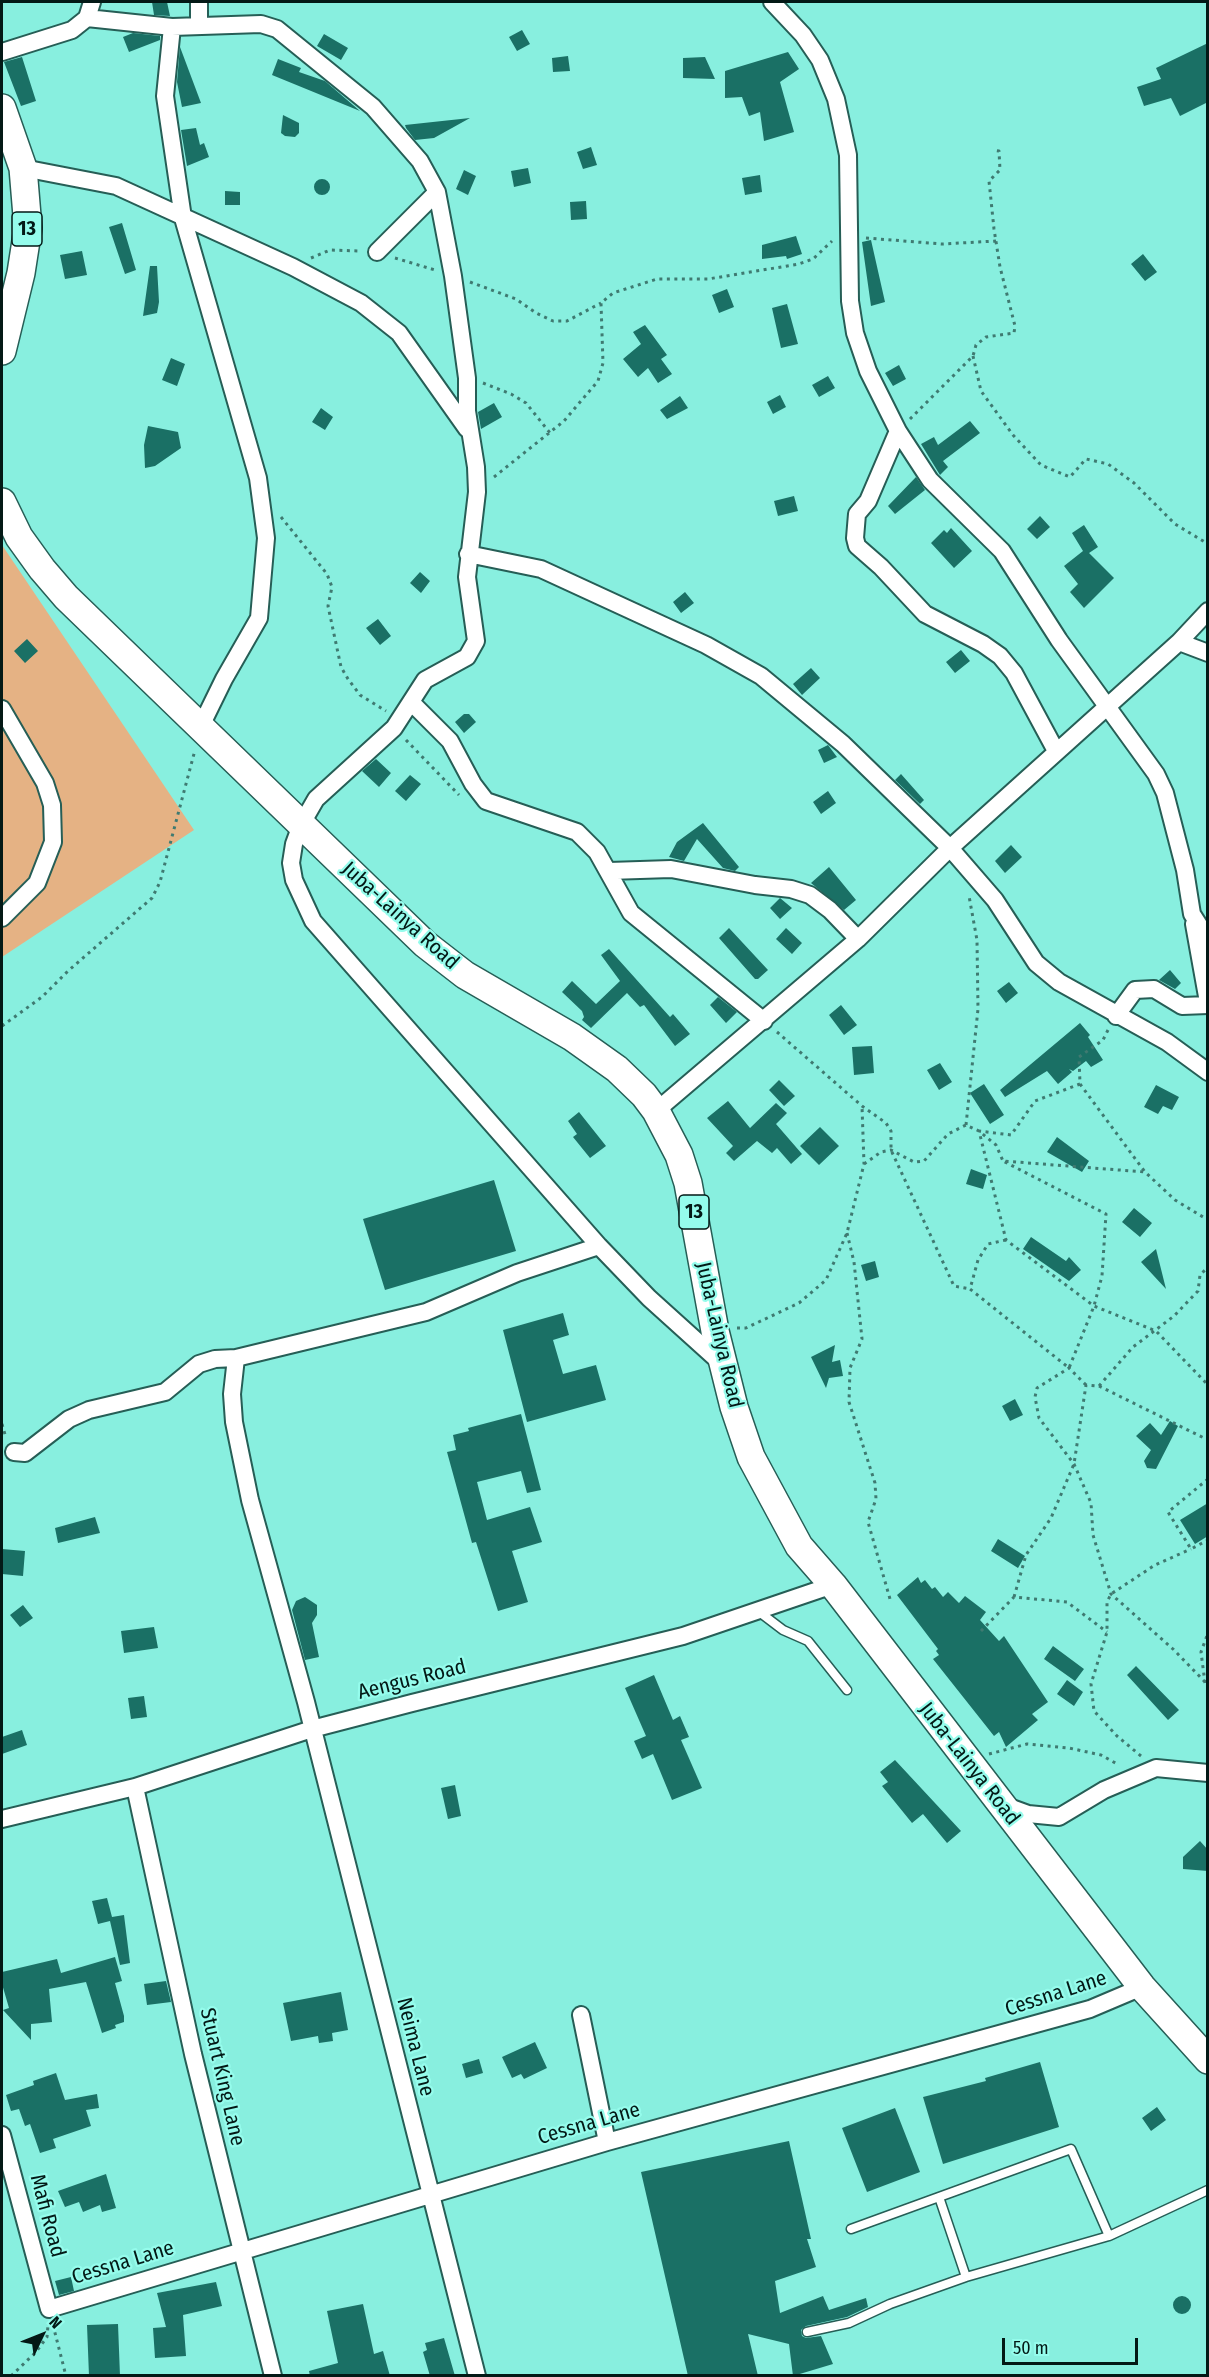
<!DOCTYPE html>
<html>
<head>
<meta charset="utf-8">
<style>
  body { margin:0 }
  #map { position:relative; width:1209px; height:2377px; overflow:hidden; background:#88efdf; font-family:"Fira Sans Condensed",sans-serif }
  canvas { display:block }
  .frame { position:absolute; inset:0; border:3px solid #031916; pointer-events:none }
  .north { position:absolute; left:12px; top:2305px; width:60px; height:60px; -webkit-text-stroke:4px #95fcec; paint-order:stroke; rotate:47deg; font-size:16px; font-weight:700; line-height:24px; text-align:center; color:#031916 }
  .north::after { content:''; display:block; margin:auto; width:21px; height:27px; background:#031916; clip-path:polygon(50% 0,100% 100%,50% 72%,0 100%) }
  .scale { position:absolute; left:1002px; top:2338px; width:136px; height:27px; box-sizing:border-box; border:3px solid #031916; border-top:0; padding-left:8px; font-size:18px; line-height:21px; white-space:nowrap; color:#031916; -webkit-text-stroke:4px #95fcec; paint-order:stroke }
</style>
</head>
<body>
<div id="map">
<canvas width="1209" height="2377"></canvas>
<div class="frame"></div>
<div class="north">N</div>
<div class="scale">50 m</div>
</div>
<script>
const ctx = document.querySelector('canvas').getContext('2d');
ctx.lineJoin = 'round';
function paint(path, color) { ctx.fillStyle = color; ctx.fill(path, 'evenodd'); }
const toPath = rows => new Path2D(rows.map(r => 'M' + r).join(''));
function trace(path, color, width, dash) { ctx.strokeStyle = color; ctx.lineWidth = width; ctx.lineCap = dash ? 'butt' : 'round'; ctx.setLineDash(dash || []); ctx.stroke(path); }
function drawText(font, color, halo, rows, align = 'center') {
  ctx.font = font + ' "Fira Sans Condensed",sans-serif'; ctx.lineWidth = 4.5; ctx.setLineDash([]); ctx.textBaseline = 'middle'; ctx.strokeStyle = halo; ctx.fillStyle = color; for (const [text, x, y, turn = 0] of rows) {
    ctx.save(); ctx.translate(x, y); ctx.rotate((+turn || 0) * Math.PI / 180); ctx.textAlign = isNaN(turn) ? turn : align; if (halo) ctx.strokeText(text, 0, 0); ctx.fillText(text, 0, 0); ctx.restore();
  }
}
paint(toPath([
  [2,545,194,830,2,957]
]), '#e5b284');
paint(toPath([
  [152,2,167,2,170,16,154,15],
  [522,30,530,44,517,51,509,37],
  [133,33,160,36,160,40,129,52,123,37],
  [324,34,348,48,341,60,317,46],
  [1208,43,1208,102,1180,116,1171,98,1144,106,1137,87,1161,79,1156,68],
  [180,47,201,103,182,107,177,82],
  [788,52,799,69,780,82,794,132,764,141,760,112,749,116,742,97,725,98,725,71],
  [568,56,570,71,553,72,552,58],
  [22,57,36,101,21,106,4,62],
  [705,57,715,79,683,78,683,58],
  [278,59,301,68,299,72,325,81,360,111,272,75],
  [283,115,299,123,299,133,295,137,285,136,281,133],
  [470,118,434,138,415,140,406,128,405,125],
  [196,128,200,145,204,143,209,157,187,166,181,130],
  [591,147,597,165,583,169,577,152],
  [528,168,531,183,514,187,511,171],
  [464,170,476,176,468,195,456,189],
  [760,175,762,192,745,195,742,178],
  '314 187a8 8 0 1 1 16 0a8 8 0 1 1-16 0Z',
  [225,191,240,192,240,205,225,205],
  [586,201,587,219,571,220,570,202],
  [122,223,136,270,125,274,109,227],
  [796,236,802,254,787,259,786,256,762,259,762,245],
  [871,240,885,302,871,306,862,242],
  [82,251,87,275,65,279,60,255],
  [1143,254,1157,272,1145,281,1131,264],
  [150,266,157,266,159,302,157,313,143,316],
  [727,289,734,307,719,313,712,295],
  [787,304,798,344,781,348,772,308],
  [645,325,667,355,661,359,672,374,658,383,648,368,638,377,623,359,641,344,633,332],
  [171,358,185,364,177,386,162,380],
  [899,365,906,379,893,386,885,373],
  [828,376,835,388,819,397,812,385],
  [780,395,786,407,773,414,767,402],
  [680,396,688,408,667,419,660,410],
  [494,403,502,417,481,429,478,412],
  [321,408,333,417,325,430,312,422],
  [970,421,980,433,943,461,948,467,940,475,921,444,934,437,938,445],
  [148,426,178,432,181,448,155,466,145,468,144,445],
  [916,477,925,490,895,514,888,506],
  [794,496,798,511,778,516,774,501],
  [1040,516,1050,527,1037,539,1027,529],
  [1084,525,1098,547,1089,553,1114,578,1084,608,1070,592,1078,584,1064,566,1083,551,1072,533],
  [951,528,972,551,954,568,931,543,944,530,947,533],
  [420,572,430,581,421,593,410,583],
  [685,592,694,603,681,613,673,602],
  [378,619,391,636,380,645,366,628],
  [27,639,38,651,25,663,14,651],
  [961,650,970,661,955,673,946,662],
  [811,668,820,678,802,695,793,684],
  [464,714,469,714,476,722,464,733,455,722],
  [828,745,837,757,824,763,818,750],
  [376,759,391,773,379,787,362,771],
  [901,774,924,800,920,804,895,780],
  [410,775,421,784,406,801,395,791],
  [828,791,836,803,821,814,813,802],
  [703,823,739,867,735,871,723,868,697,839,684,861,669,857,677,842],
  [1011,845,1022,857,1005,873,995,861],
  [829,867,856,900,844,910,811,883],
  [780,898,792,908,780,919,770,908],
  [729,928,768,970,758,979,755,979,719,938],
  [786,928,802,943,792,954,776,939],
  [609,949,670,1017,673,1014,690,1034,675,1046,644,1005,640,1007,627,993,591,1028,582,1020,584,1017,582,1011,562,992,572,981,596,1004,620,981,601,955],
  [1170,970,1181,983,1175,989,1159,980],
  [1009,982,1018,993,1006,1003,997,991],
  [718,997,737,1012,726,1023,710,1005],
  [841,1005,857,1025,844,1035,829,1015],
  [1080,1023,1090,1035,1088,1037,1103,1060,1091,1067,1086,1061,1073,1071,1069,1069,1072,1072,1058,1084,1047,1071,1005,1097,1000,1090],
  [872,1046,874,1073,854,1075,852,1047],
  [940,1063,952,1082,939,1090,927,1070],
  [779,1080,795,1096,784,1106,769,1090],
  [984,1084,1004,1115,990,1124,970,1093],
  [1156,1085,1179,1097,1172,1110,1163,1106,1158,1114,1144,1107],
  [728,1101,750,1128,776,1103,787,1113,776,1124,802,1154,791,1164,777,1148,772,1153,757,1141,734,1161,726,1153,733,1146,707,1118],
  [579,1112,606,1146,590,1158,573,1137,577,1134,568,1121],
  [820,1127,839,1146,819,1165,800,1146],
  [1057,1137,1089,1161,1082,1172,1047,1152],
  [971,1169,987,1175,983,1189,966,1184],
  [494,1180,516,1251,385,1290,363,1219],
  [1134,1208,1152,1223,1140,1237,1122,1222],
  [1031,1237,1066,1261,1069,1257,1081,1270,1069,1281,1023,1249],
  [1156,1249,1166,1289,1141,1262],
  [875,1261,879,1277,866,1281,861,1265],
  [563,1313,569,1335,553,1340,563,1374,596,1365,606,1400,527,1422,503,1330],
  [835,1345,832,1362,840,1360,843,1376,829,1378,826,1388,811,1357],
  [1015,1399,1023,1415,1010,1421,1002,1406],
  [521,1414,541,1490,527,1493,521,1471,477,1482,487,1520,530,1507,542,1542,512,1551,528,1602,498,1611,476,1542,472,1543,447,1452,456,1450,453,1435,469,1431,468,1428],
  [1170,1421,1178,1426,1156,1469,1147,1468,1144,1461,1151,1450,1136,1436,1150,1423,1161,1435],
  [1208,1503,1208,1536,1195,1544,1180,1520],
  [95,1517,100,1533,58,1543,55,1528],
  [998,1539,1025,1556,1018,1568,991,1551],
  [2,1549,25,1551,23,1576,2,1574],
  [918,1577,921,1583,925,1580,932,1589,935,1587,943,1597,948,1592,959,1603,965,1596,986,1612,980,1620,999,1641,1004,1636,1048,1702,1032,1714,1038,1720,1006,1747,999,1732,994,1736,933,1659,939,1655,936,1651,938,1649,897,1595],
  [305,1597,317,1605,317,1615,312,1623,319,1657,305,1660,292,1610,296,1601],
  [23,1605,33,1618,20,1627,10,1615],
  [154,1627,158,1648,124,1653,121,1631],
  [1053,1646,1084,1669,1075,1681,1044,1659],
  [1136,1666,1179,1710,1168,1720,1127,1675],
  [654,1675,673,1720,680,1716,689,1737,681,1740,702,1788,672,1800,653,1754,642,1759,634,1741,646,1736,625,1688],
  [1067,1680,1083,1692,1074,1706,1057,1694],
  [144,1696,147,1717,131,1719,128,1698],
  [22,1730,27,1745,2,1754,2,1737],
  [895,1760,961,1831,947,1843,923,1814,912,1823,882,1786,888,1782,880,1772],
  [455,1785,461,1816,448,1819,441,1788],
  [1200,1841,1208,1850,1208,1871,1183,1869,1183,1857],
  [107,1898,112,1917,124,1915,130,1963,120,1965,110,1921,98,1924,92,1901],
  [115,1957,122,1981,115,1983,124,2016,124,2022,115,2025,116,2028,102,2033,86,1982,49,1989,52,2022,31,2024,31,2040,3,2010,9,2008,2,1984,2,1972,57,1959,61,1973],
  [166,1981,171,2002,147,2005,144,1984],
  [341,1992,348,2030,332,2033,333,2041,319,2043,318,2036,291,2041,283,2003],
  [535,2042,547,2068,524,2079,521,2074,512,2078,502,2057],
  [479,2059,483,2073,466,2078,462,2064],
  [1040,2062,1059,2127,943,2164,923,2097,986,2081,985,2078],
  [56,2073,65,2100,97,2094,99,2108,86,2110,91,2126,53,2139,56,2148,40,2153,30,2124,25,2126,19,2109,11,2111,6,2095,34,2085,33,2081],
  [1157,2107,1166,2120,1151,2131,1142,2118],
  [895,2108,920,2172,867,2192,842,2128],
  [789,2141,811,2239,807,2239,816,2267,775,2281,780,2313,823,2296,829,2310,866,2298,868,2307,847,2317,806,2326,801,2330,802,2336,806,2338,821,2336,833,2364,793,2376,789,2344,748,2334,758,2376,688,2376,641,2172],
  [106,2174,116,2208,102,2212,100,2205,83,2212,79,2202,65,2207,58,2191],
  [71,2277,74,2291,59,2295,55,2281],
  [216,2282,222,2306,183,2315,186,2356,155,2358,153,2328,166,2327,157,2293],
  '1173 2305a9 9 0 1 1 18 0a9 9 0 1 1-18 0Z',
  [363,2304,374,2354,383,2351,390,2376,310,2376,309,2371,338,2363,327,2311],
  [118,2324,120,2376,89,2376,87,2325],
  [444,2338,455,2376,430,2376,423,2352,427,2350,425,2343]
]), '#1a7065');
const lane = toPath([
  [758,1611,783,1630,808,1641,847,1690],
  [939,2197,966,2277],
  [851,2229,1071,2149,1109,2236],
  [807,2332,849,2323,890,2304,966,2277,1109,2236,1208,2190]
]);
const street = toPath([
  [199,2,199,24],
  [772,2,803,35,820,60,836,99,848,155,850,301,855,333,868,371,898,431,930,480,1002,551,1059,640,1156,774,1165,793,1185,870,1192,914,1208,939],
  [87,18,172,27,261,24,277,29,373,107,420,161,437,192,453,276,467,378,467,411,476,467,477,492,467,577,476,641,467,657,425,680,394,728,316,799,301,825,294,844,291,863,294,880,313,921,599,1246,649,1298,721,1363],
  [172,27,165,96,183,218,258,478,266,538,259,618,224,679,200,728],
  [2,52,72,30,87,18,92,2],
  [23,168,116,186,293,267,361,303,399,333,467,429],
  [377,252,437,192],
  [898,431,868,501,857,514,855,538,857,546,881,567,925,614,983,644,1000,656,1014,673,1056,751],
  [468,554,541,569,706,645,761,676,843,744,950,848,995,900,1036,963,1059,982,1167,1042,1208,1072],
  [1179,642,1208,653],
  [411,702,450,741,473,784,486,801,577,832,597,852,631,913,764,1021],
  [2,709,45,783,52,805,53,842,37,883,2,918],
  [609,871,671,869,755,885,791,889,810,895,830,910,858,939],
  [1194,924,1208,1002],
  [1116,1016,1135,990,1154,989,1182,1006,1208,1005],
  [656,1111,858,939,950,848,1179,642,1208,611],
  [236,1358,232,1394,234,1422,250,1500,306,1702,477,2376],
  [14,1452,25,1453,69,1419,89,1410,165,1392,199,1364,215,1359,236,1358,426,1312,517,1273,599,1246],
  [135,1787,193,2054,273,2376],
  [1006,1806,1028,1814,1059,1817,1104,1790,1156,1768,1208,1773],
  [2,1819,135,1787,312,1729,412,1703,683,1636,833,1585],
  [581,2015,607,2142],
  [2,2135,49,2309,607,2142,1090,2009,1142,1987]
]);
const primary = toPath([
  [2,108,23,168,28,228,21,273,2,351],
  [2,502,19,537,42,569,66,597,425,944,465,975,572,1037,617,1069,644,1095,656,1111,679,1155,688,1183,715,1331,734,1407,751,1457,799,1546,833,1585,1142,1987,1208,2060]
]);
trace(lane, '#265e56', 11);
trace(street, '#265e56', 20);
trace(primary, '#265e56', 30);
trace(toPath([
  [866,238,942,244,996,241],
  [311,258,330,250,360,251],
  [395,258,435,270],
  [470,282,516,299,536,313,553,321,567,321,601,303],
  [973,356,981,391,1013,435,1041,465,1070,477,1086,459,1108,464,1134,483,1175,524,1208,544],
  [483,383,511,394,526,403,550,433],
  [910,419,973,356,976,345,986,337,1014,333,1015,326,1000,267,994,229,989,181,1000,170,999,151,993,150],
  [494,477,564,421,598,381,603,363,601,303,613,293,657,279,708,279,799,264,813,259,832,241],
  [281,517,327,574,332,587,328,606,341,667,348,679,360,695,386,711],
  [406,740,459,795],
  [2,1026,42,997,68,971,152,898,160,882,195,750],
  [1108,1030,1103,1040,1079,1057,1080,1084,1035,1101,1011,1135,979,1131,1006,1240,1094,1306,1156,1331,1208,1385],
  [777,1032,862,1106,886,1123,891,1131,891,1150,954,1286,970,1289],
  [1080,1084,1145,1172,1175,1200,1208,1220],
  [966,1125,978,1009,977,940,969,896],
  [864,1164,881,1152,891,1150,914,1162,924,1161,948,1134,966,1125,979,1131,996,1145,1003,1161],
  [847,1233,854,1262,862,1339,850,1368,849,1402,875,1483,876,1499,868,1522,890,1599,892,1601],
  [1006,1240,988,1244,978,1260,970,1289,1069,1368,1094,1306,1102,1276,1106,1214,1003,1161,1145,1172],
  [737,1328,746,1328,799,1303,826,1280,847,1233,864,1164,862,1106],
  [1086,1385,1069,1368,1037,1388,1035,1397,1039,1418,1074,1464,1091,1503,1093,1535,1111,1594,1173,1649,1208,1685],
  [1099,1386,1208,1440],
  [2,1424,6,1438],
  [1208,1479,1168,1512,1191,1549,1208,1540],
  [1014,1597,1026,1555,1051,1518,1074,1464,1086,1385,1099,1386,1133,1347,1174,1316,1198,1291,1200,1275,1208,1267],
  [981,1631,1014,1597,1067,1602,1107,1632],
  [1205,1683,1201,1652,1208,1633],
  [989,1754,1027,1744,1069,1748,1101,1755,1119,1765],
  [1141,1756,1117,1736,1094,1711,1091,1684,1107,1632,1107,1602,1111,1594,1155,1565,1191,1549],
  [53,2325,66,2376],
  [11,2376,36,2352,47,2337,48,2325]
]), '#3f7a71', 3, [3, 4.5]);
trace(lane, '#fff', 8);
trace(street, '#fff', 16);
trace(primary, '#fff', 27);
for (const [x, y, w] of [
  [27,229,30],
  [694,1212,30]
]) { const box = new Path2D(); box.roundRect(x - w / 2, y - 17, w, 34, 4.5); ctx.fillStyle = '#95fcec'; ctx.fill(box); trace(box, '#031916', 1.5); }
drawText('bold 20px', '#031916', null, [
  ["13",27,229],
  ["13",694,1212]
]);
drawText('21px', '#031916', '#95fcec', [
  ["Juba-Lainya Road",400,916,42],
  ["Juba-Lainya Road",719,1335,77],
  ["Aengus Road",412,1680,-14],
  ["Juba-Lainya Road",969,1764,52],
  ["Cessna Lane",1056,1994,-18],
  ["Neima Lane",415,2047,76],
  ["Stuart King Lane",222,2077,77],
  ["Cessna Lane",589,2124,-16],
  ["Mafi Road",47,2216,75],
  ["Cessna Lane",123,2263,-17]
]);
</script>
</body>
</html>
